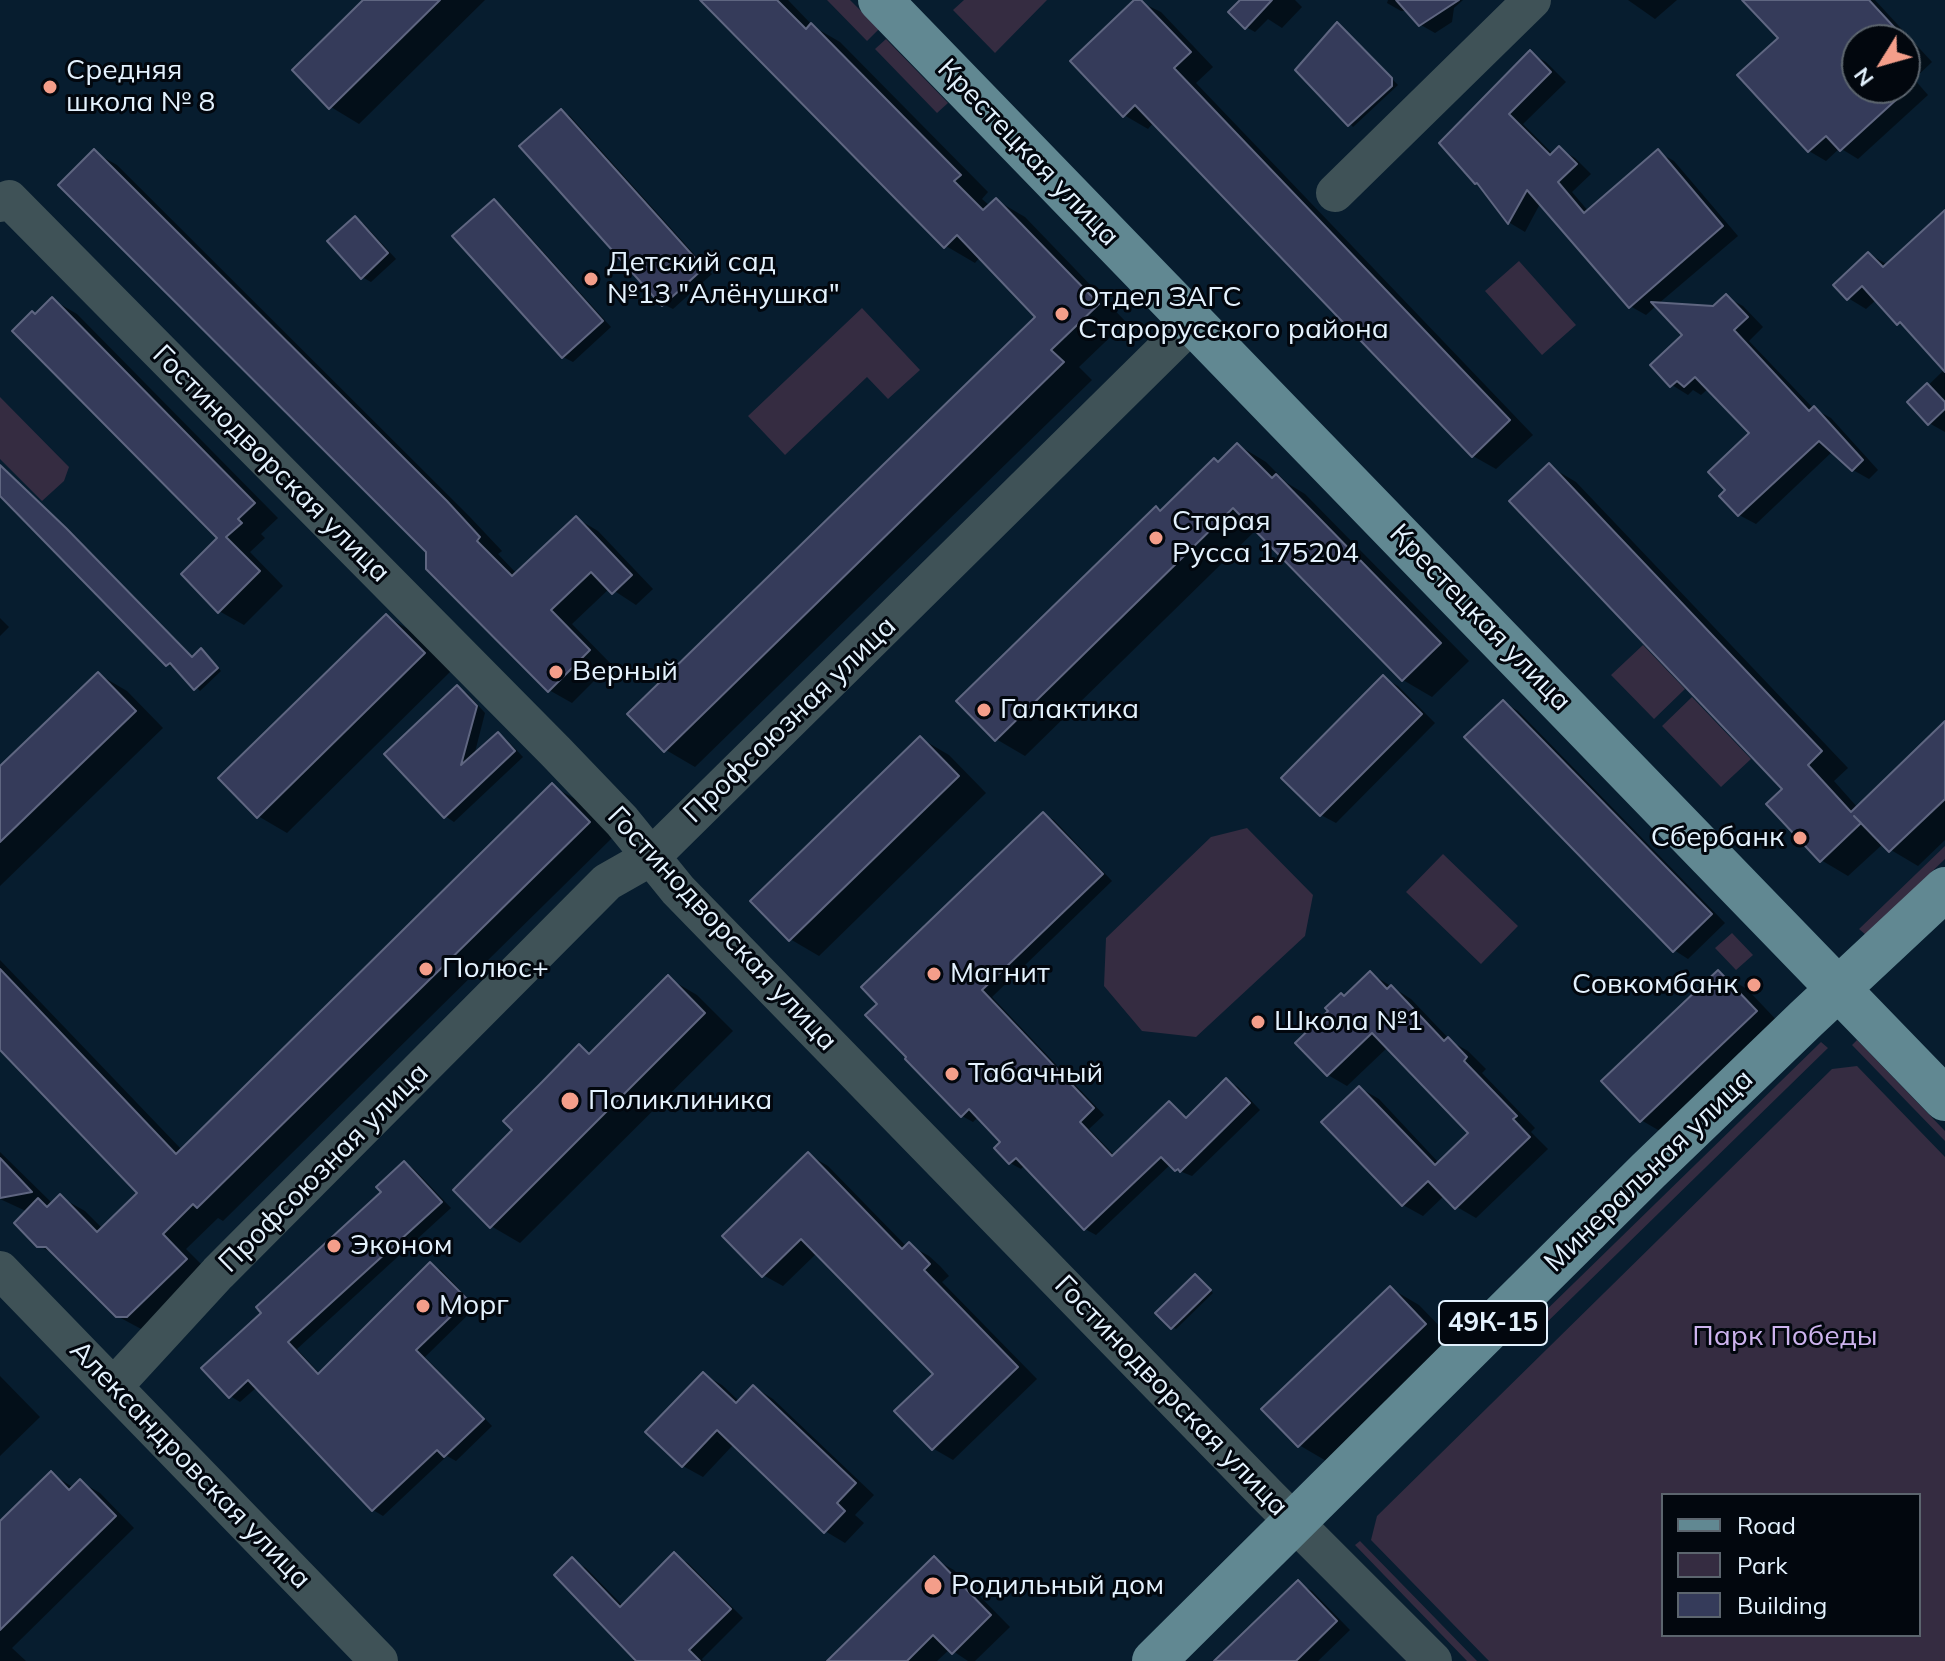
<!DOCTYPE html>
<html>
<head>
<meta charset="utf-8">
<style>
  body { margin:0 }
  #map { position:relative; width:1945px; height:1661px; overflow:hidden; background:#071d2f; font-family:Mulish,sans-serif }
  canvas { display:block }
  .legend { position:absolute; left:1661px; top:1493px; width:260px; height:144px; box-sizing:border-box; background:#02070e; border:2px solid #5c656e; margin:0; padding:10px 14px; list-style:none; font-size:24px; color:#e4f2fe }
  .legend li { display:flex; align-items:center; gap:16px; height:40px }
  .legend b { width:40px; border:2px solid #5c656e }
  .north { position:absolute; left:1841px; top:24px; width:80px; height:80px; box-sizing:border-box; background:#02070e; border:2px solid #5c656e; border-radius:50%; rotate:233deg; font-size:22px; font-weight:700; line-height:32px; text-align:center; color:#e4f2fe }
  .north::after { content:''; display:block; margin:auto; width:28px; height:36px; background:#f49e8a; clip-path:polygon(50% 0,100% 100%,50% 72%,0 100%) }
</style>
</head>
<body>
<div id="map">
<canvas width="1945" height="1661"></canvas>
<ul class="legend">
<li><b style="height:10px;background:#618892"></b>Road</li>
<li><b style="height:22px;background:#352c41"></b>Park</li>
<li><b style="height:22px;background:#353b5a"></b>Building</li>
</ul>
<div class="north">N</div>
</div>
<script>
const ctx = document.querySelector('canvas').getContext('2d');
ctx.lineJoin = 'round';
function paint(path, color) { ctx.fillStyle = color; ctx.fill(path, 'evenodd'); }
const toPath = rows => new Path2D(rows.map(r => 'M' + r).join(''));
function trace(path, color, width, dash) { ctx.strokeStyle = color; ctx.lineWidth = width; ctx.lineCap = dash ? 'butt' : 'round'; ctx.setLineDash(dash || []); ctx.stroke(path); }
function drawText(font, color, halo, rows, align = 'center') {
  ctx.font = font + ' Mulish,sans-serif'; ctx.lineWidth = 6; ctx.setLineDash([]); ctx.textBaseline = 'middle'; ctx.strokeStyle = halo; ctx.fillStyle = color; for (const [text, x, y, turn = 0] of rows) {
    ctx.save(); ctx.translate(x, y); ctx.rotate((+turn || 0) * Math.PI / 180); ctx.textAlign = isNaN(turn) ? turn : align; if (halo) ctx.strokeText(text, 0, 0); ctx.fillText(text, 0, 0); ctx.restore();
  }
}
paint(toPath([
  [827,0,850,0,879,29,867,41],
  [964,0,1047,0,995,53,953,10],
  [886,39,948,103,937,113,875,49],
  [1519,261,1576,325,1542,355,1485,291],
  [862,308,920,370,888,399,867,377,785,455,748,416],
  [0,397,69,467,64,481,42,501,0,459],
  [1643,645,1685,689,1654,719,1611,675],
  [1692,697,1751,759,1721,787,1662,726],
  [1247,828,1313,895,1305,936,1196,1037,1142,1031,1104,986,1106,938,1211,837],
  [1945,846,1945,859,1866,935,1859,929],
  [1443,854,1518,926,1481,964,1406,892],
  [1732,933,1753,955,1736,970,1715,948],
  [1857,1040,1945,1131,1945,1141,1852,1045],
  [1821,1042,1828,1048,1539,1330,1533,1323],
  [1857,1066,1945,1157,1945,1661,1489,1661,1371,1540,1377,1516,1832,1069],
  [1663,1495,1919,1495,1919,1635,1663,1635],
  [1360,1541,1477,1661,1467,1661,1355,1545]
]), '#352c41');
paint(toPath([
  [366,0,485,0,359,124,331,107],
  [702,0,788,0,814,27,840,42,988,192,982,199,990,206,996,200,1025,217,1126,322,1079,367,1092,380,695,767,666,750,1038,317,980,257,975,263,946,246],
  [1136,0,1161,12,1213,67,1196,83,1533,435,1496,469,1473,456,1154,122,1148,129,1124,115],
  [1243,0,1295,0,1302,7,1282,28,1268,19,1255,32,1246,27],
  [1388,0,1463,0,1454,8,1452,22,1435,33,1421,25,1408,11,1401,11,1387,3],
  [1628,0,1677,0,1655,19],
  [1744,0,1875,0,1932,62,1914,79,1928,95,1858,159,1840,148,1826,161,1809,151,1781,38],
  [1857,40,1905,40,1905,88,1857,88],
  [1341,27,1398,85,1353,127,1298,70],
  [1530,53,1546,62,1566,82,1523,124,1554,155,1560,149,1575,158,1591,174,1572,192,1589,212,1658,152,1674,161,1738,236,1658,304,1714,308,1726,297,1743,306,1763,327,1749,341,1814,409,1831,418,1878,470,1869,479,1853,470,1833,451,1756,524,1739,515,1728,490,1751,433,1709,388,1701,395,1693,390,1688,395,1672,385,1685,335,1657,305,1646,315,1630,306,1541,202,1525,232,1510,223,1481,185],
  [561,111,570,116,712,274,673,309,663,304],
  [94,152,117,165,469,516,502,551,498,554,517,574,576,518,598,531,653,589,636,605,610,588,572,624,611,664,572,703,549,690,428,551],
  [494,201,503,207,611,327,573,362,563,357],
  [1945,213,1945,369,1910,330,1898,323,1877,299,1866,309,1848,298,1869,254,1888,265],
  [355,218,364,224,396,259,371,282,362,277],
  [53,300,77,314,278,518,261,534,265,538,250,552,283,586,244,625,219,611,220,538],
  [1945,369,1945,432,1929,423,1910,403],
  [1238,445,1266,462,1287,483,1305,494,1469,661,1432,697,1403,680,1256,530,1025,756,996,739,1156,508,1162,512],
  [0,464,193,658,205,653,221,671,200,691,174,665,172,667,167,664,0,495],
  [1549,466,1576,482,1848,768,1834,781,1858,808,1945,724,1945,840,1918,866,1891,850,1884,843,1848,876,1821,860,1785,789],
  [386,616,415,633,452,670,287,833,258,816],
  [0,618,9,627,0,636],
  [98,674,127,691,163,728,0,886,0,769],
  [1383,678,1398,686,1435,723,1336,823,1321,815],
  [457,688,467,693,485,713,474,756,498,734,507,740,523,757,454,822,445,816],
  [1503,702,1518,711,1725,923,1688,959,1674,950],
  [920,738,949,755,986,793,819,956,790,939],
  [552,786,577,800,613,837,223,1221,218,1218,186,1249,211,1274,143,1330,117,1316,59,1257,38,1245,28,1212,0,1199,0,1152,53,1204,60,1197,85,1211,103,1229,140,1194,0,1047,0,960,182,1150],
  [1043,814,1054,820,1112,881,992,997,1104,1115,1089,1129,1115,1156,1170,1103,1188,1118,1227,1081,1238,1087,1260,1110,1192,1176,1177,1170,1171,1164,1096,1235,1085,1229,1025,1165,1021,1169,1010,1163,1003,1142,979,1116,973,1122,962,1116,907,1059],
  [1718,972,1747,989,1784,1028,1670,1137,1641,1120],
  [1370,973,1411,999,1452,1042,1468,1051,1486,1069,1482,1073,1535,1128,1531,1132,1548,1149,1476,1218,1457,1207,1445,1195,1423,1216,1403,1205,1360,1088,1379,1099,1439,1163,1471,1133,1388,1047,1347,1086,1328,1075,1345,997],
  [668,978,697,995,733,1031,520,1243,491,1226,515,1130,580,1047,592,1054],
  [809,1155,828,1166,907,1247,909,1245,929,1256,940,1266,949,1276,942,1282,1037,1379,953,1460,934,1449,897,1411,935,1374,817,1253,783,1286,763,1275],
  [404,1163,414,1169,451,1208,297,1349,320,1374,431,1265,441,1270,476,1307,425,1357,492,1426,456,1461,447,1456,383,1516,373,1510,257,1387,240,1402,230,1396,263,1313,384,1192],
  [1199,1279,1213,1293,1176,1329,1172,1327],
  [1390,1288,1419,1305,1454,1341,1328,1462,1299,1445],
  [703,1374,722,1385,740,1402,754,1387,773,1399,874,1495,855,1515,864,1523,845,1543,825,1531,734,1444,703,1477,683,1466],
  [0,1376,40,1417,0,1456],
  [52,1474,74,1488,81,1482,100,1493,134,1528,12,1648,26,1661,0,1661,0,1524],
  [674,1555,688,1563,743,1618,702,1659,703,1661,633,1661,636,1658,572,1560,586,1568,623,1606],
  [934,1559,954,1570,1010,1627,975,1661,968,1661,950,1649,937,1661,830,1661],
  [1298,1583,1312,1591,1350,1630,1318,1661,1217,1661]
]), '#0007');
const building = toPath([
  [363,0,440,0,329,109,292,70,363,0],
  [700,0,777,0,806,29,811,23,961,175,954,181,983,210,996,198,1099,304,1051,350,1064,362,664,752,627,714,1035,317,957,235,944,248,700,0],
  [1134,0,1141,0,1191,52,1174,68,1510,420,1472,457,1135,105,1123,117,1070,61,1134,0],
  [1240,0,1272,0,1245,29,1228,12,1240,0],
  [1396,0,1459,0,1419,26,1396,0],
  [1742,0,1869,0,1906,40,1857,40,1857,88,1909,88,1840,151,1826,136,1808,152,1737,75,1778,38,1742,0],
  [1337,22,1392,78,1392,86,1348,126,1295,70,1337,22],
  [1530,50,1551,72,1509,114,1550,155,1559,146,1577,164,1558,182,1584,213,1658,149,1723,226,1629,308,1527,190,1508,224,1477,183,1475,184,1439,143,1530,50],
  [561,109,704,268,662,306,519,146,561,109],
  [94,149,447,501,480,537,477,541,512,576,576,516,632,575,612,594,591,572,551,610,590,650,548,692,426,569,426,552,58,185,94,149],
  [494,199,603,321,562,358,452,236,494,199],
  [1945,210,1945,372,1900,322,1897,325,1862,286,1847,300,1833,285,1868,252,1883,267,1945,210],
  [355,216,388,253,361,279,327,241,355,216],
  [1726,294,1748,317,1734,330,1809,411,1814,406,1863,460,1852,471,1819,441,1738,516,1719,496,1725,490,1708,472,1749,433,1695,377,1684,387,1677,381,1670,387,1650,365,1682,335,1651,302,1713,306,1726,294],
  [52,297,255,503,238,519,242,523,226,537,260,571,218,613,181,574,217,538,12,331,32,311,35,314,52,297],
  [1927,383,1945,402,1945,409,1928,425,1907,402,1927,383],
  [1237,443,1272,478,1276,474,1441,643,1402,681,1233,508,995,741,956,701,1156,506,1160,511,1214,458,1218,462,1237,443],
  [1549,463,1822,751,1808,765,1851,812,1945,721,1945,799,1889,852,1854,816,1861,823,1820,862,1766,804,1782,789,1509,501,1549,463],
  [0,465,66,528,192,657,201,648,218,668,194,690,170,663,166,666,0,496,0,465],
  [386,614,425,653,257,818,218,778,386,614],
  [98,672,136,711,0,842,0,766,98,672],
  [1383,675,1422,714,1320,816,1281,778,1383,675],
  [457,685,477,706,461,765,498,732,515,751,444,818,384,754,457,685],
  [1503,700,1712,914,1673,952,1464,737,1503,700],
  [920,736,959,776,789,941,750,901,920,736],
  [552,783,590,822,197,1208,193,1204,163,1234,187,1259,127,1317,116,1317,46,1247,37,1247,14,1223,38,1198,47,1207,60,1194,97,1232,137,1193,0,1050,0,969,176,1154,552,783],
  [1043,812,1103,874,982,990,1094,1108,1080,1122,1112,1156,1169,1101,1186,1118,1226,1078,1250,1103,1180,1172,1178,1169,1175,1171,1161,1157,1084,1230,1016,1158,1009,1164,994,1148,1000,1142,969,1109,961,1117,905,1059,906,1057,865,1015,877,1004,861,987,1043,812],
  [1718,970,1757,1011,1640,1122,1601,1081,1718,970],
  [1370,971,1387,989,1391,985,1444,1041,1448,1037,1467,1057,1464,1061,1517,1116,1513,1119,1530,1137,1455,1209,1428,1181,1402,1206,1321,1122,1359,1086,1435,1165,1468,1133,1372,1033,1327,1076,1295,1043,1328,1011,1325,1008,1341,993,1344,996,1370,971],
  [668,975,705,1013,490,1228,453,1190,512,1130,503,1121,542,1082,579,1044,589,1054,668,975],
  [808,1152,902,1249,909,1242,920,1253,930,1264,924,1270,1018,1367,932,1450,894,1411,933,1374,801,1239,762,1277,722,1236,808,1152],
  [0,1158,32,1192,0,1198,0,1158],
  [404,1161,442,1202,288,1342,318,1374,430,1262,468,1300,416,1350,484,1419,444,1457,437,1450,372,1511,248,1380,229,1398,201,1368,261,1313,256,1307,381,1192,376,1187,404,1161],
  [1195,1274,1211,1290,1171,1329,1155,1313,1195,1274],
  [1390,1286,1426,1324,1298,1447,1261,1409,1390,1286],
  [703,1372,736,1403,753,1385,856,1483,837,1503,845,1511,824,1533,717,1430,682,1467,645,1432,703,1372],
  [51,1471,69,1490,80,1479,116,1516,0,1630,0,1521,51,1471],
  [674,1552,731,1609,689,1650,700,1661,636,1661,554,1575,572,1557,620,1607,674,1552],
  [934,1556,991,1615,952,1654,933,1635,907,1661,827,1661,934,1556],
  [1298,1580,1337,1621,1296,1661,1214,1661,1298,1580]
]);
paint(building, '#353b5a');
trace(building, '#5f6681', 2);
trace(toPath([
  [1335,193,1532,0],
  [0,203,9,199,556,752,622,821,678,890,1268,1496,1433,1661],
  [0,1270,379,1661],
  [114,1386,218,1273,607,882,651,857,1193,322]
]), '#3f5257', 38);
trace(toPath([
  [880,0,1945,1099],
  [1154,1661,1649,1170,1807,1018,1945,889]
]), '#618892', 44);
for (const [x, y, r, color] of [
  [50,87,8,"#f49e8a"],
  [591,279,8,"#f49e8a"],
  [1062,314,8,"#f49e8a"],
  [1156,538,8,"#f49e8a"],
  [556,672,8,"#f49e8a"],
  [984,710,8,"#f49e8a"],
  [1800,838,8,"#f49e8a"],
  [426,969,8,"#f49e8a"],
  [934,974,8,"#f49e8a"],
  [1754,985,8,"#f49e8a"],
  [1258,1022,8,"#f49e8a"],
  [952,1074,8,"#f49e8a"],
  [570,1101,10,"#f49e8a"],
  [334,1246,8,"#f49e8a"],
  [423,1306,8,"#f49e8a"],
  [933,1586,10,"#f49e8a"]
]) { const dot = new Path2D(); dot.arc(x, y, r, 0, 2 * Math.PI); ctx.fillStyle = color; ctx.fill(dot); trace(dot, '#02070e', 3); }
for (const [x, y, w] of [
  [1493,1323,108]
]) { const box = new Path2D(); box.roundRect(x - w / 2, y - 22, w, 44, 6); ctx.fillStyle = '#02070e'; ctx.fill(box); trace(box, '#e4f2fe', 2); }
drawText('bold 26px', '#e4f2fe', null, [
  ["49К-15",1493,1323]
]);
drawText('28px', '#e4f2fe', '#02070e', [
  ["Средняя",66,71],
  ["школа № 8",66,103],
  ["Детский сад",607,263],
  ["№13 \"Алёнушка\"",607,295],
  ["Отдел ЗАГС",1078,298],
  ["Старорусского района",1078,330],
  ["Старая",1172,522],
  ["Русса 175204",1172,554],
  ["Верный",572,672],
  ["Галактика",1000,710],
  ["Сбербанк",1784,838,"right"],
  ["Полюс+",442,969],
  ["Магнит",950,974],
  ["Совкомбанк",1738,985,"right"],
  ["Школа №1",1274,1022],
  ["Табачный",968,1074],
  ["Поликлиника",588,1101],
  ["Эконом",350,1246],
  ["Морг",439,1306],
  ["Родильный дом",951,1586]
], 'left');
drawText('28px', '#e4f2fe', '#02070e', [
  ["Крестецкая улица",1028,153,46],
  ["Гостинодворская улица",271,464,45],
  ["Крестецкая улица",1480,618,46],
  ["Профсоюзная улица",790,720,-44],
  ["Гостинодворская улица",722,929,47],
  ["Профсоюзная улица",324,1168,-45],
  ["Минеральная улица",1649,1171,-44],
  ["Гостинодворская улица",1171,1396,46],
  ["Александровская улица",190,1465,46]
]);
drawText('28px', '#cdb3ee', '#02070e', [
  ["Парк Победы",1785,1337]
]);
</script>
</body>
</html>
